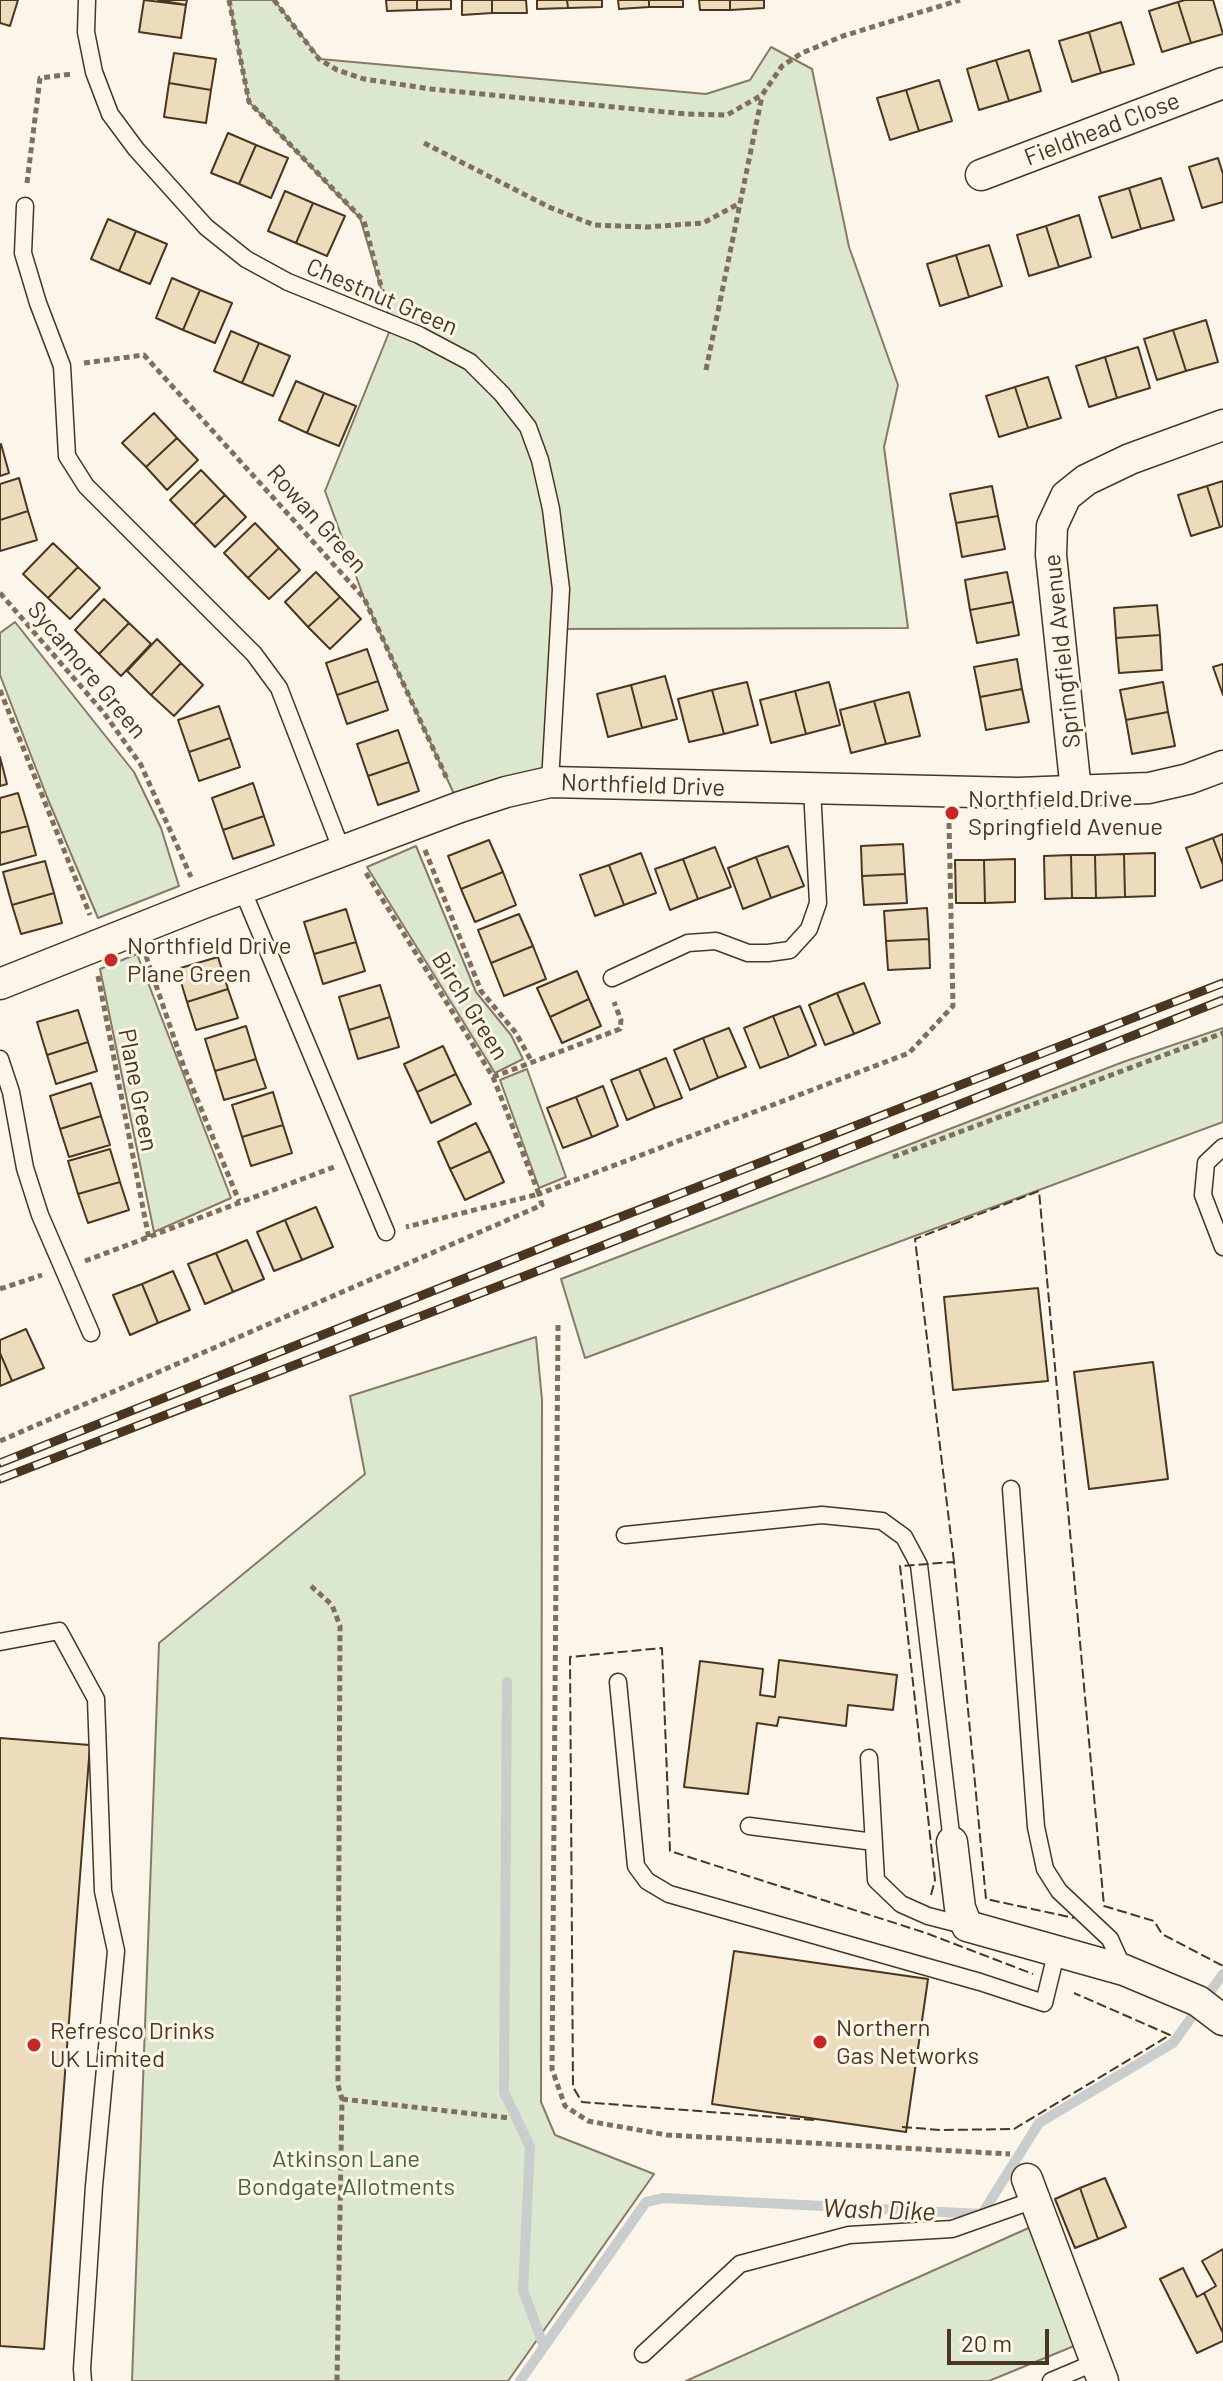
<!DOCTYPE html>
<html>
<head>
<meta charset="utf-8">
<style>
  body { margin:0 }
  #map { position:relative; width:1223px; height:2381px; overflow:hidden; background:#fbf6e9; font-family:Barlow,sans-serif }
  canvas { display:block }
  .scale { position:absolute; left:947px; top:2329px; width:102px; height:36px; box-sizing:border-box; border:4px solid #4a3520; border-top:0; padding-left:10px; font-size:24px; line-height:28px; white-space:nowrap; color:#4a3520; -webkit-text-stroke:6px #fbf6e9; paint-order:stroke }
</style>
</head>
<body>
<div id="map">
<canvas width="1223" height="2381"></canvas>
<div class="scale">20 m</div>
</div>
<script>
const ctx = document.querySelector('canvas').getContext('2d');
ctx.lineJoin = 'round';
function paint(path, color) { ctx.fillStyle = color; ctx.fill(path, 'evenodd'); }
const toPath = rows => new Path2D(rows.map(r => 'M' + r).join(''));
function trace(path, color, width, dash) { ctx.strokeStyle = color; ctx.lineWidth = width; ctx.lineCap = dash ? 'butt' : 'round'; ctx.setLineDash(dash || []); ctx.stroke(path); }
function drawText(font, color, halo, rows, align = 'center') {
  ctx.font = font + ' Barlow,sans-serif'; ctx.lineWidth = 6; ctx.setLineDash([]); ctx.textBaseline = 'middle'; ctx.strokeStyle = halo; ctx.fillStyle = color; for (const [text, x, y, turn = 0] of rows) {
    ctx.save(); ctx.translate(x, y); ctx.rotate((+turn || 0) * Math.PI / 180); ctx.textAlign = isNaN(turn) ? turn : align; if (halo) ctx.strokeText(text, 0, 0); ctx.fillText(text, 0, 0); ctx.restore();
  }
}
const green = toPath([
  [229,0,274,0,320,59,706,94,750,80,771,47,812,69,849,247,898,385,884,447,908,628,559,629,550,782,460,807,364,598,325,491,392,325,360,218,249,102,229,0],
  [15,622,134,772,161,828,179,886,98,918,47,797,0,675,0,633,15,622],
  [416,846,476,992,511,1035,523,1059,495,1073,367,867,416,846],
  [137,954,231,1198,154,1232,100,969,137,954],
  [1223,1028,1223,1122,585,1358,561,1279,1123,1062,1223,1028],
  [527,1069,566,1177,539,1188,500,1080,527,1069],
  [536,1337,542,1400,541,2102,555,2135,654,2174,508,2381,132,2381,159,1643,365,1474,350,1396,536,1337],
  [1033,2226,1074,2346,989,2381,686,2381,1033,2226]
]);
paint(green, '#dce7d0');
trace(green, '#887966', 2);
trace(toPath([
  [507,1682,504,2092,530,2147,523,2290,544,2347],
  [520,2381,646,2202,664,2198,982,2214,1039,2123,1173,2043,1223,1974]
]), '#c9cecd', 10);
const building = toPath([
  [0,0,18,0,10,26,0,23,0,0],
  [144,0,186,5,181,38,139,32,144,0],
  [158,0,187,0,186,5,158,0],
  [386,0,417,0,417,10,387,11,386,0],
  [417,0,451,0,451,9,417,10,417,0],
  [462,0,492,0,492,13,462,15,462,0],
  [492,0,526,0,527,13,492,13,492,0],
  [537,0,567,0,568,8,537,9,537,0],
  [567,0,602,0,602,7,568,8,567,0],
  [618,0,649,0,649,7,619,9,618,0],
  [649,0,683,0,683,7,649,7,649,0],
  [699,0,730,0,730,10,700,10,699,0],
  [730,0,764,0,764,8,730,10,730,0],
  [1185,0,1213,0,1223,34,1191,43,1178,2,1185,0],
  [1178,2,1191,43,1162,52,1149,11,1178,2],
  [1121,22,1134,64,1101,73,1089,32,1121,22],
  [1089,32,1101,73,1072,82,1059,41,1089,32],
  [1029,50,1041,91,1009,101,996,60,1029,50],
  [174,53,216,59,211,90,169,83,174,53],
  [996,60,1009,101,979,110,967,69,996,60],
  [939,80,952,121,919,131,906,90,939,80],
  [169,83,211,90,206,123,164,117,169,83],
  [906,90,919,131,890,140,877,98,906,90],
  [228,133,256,145,239,184,211,173,228,133],
  [256,145,288,158,271,198,239,184,256,145],
  [1218,158,1223,174,1223,202,1202,208,1189,167,1218,158],
  [1161,178,1174,220,1141,229,1129,188,1161,178],
  [1129,188,1141,229,1112,238,1099,197,1129,188],
  [285,191,313,203,296,243,268,231,285,191],
  [313,203,345,216,327,256,296,243,313,203],
  [1079,215,1091,257,1059,267,1046,226,1079,215],
  [108,219,136,231,119,271,91,259,108,219],
  [1046,226,1059,267,1029,276,1017,235,1046,226],
  [136,231,167,244,150,284,119,271,136,231],
  [989,245,1002,286,969,297,956,255,989,245],
  [956,255,969,297,940,306,927,264,956,255],
  [172,278,200,290,183,330,156,318,172,278],
  [200,290,232,303,215,343,183,330,200,290],
  [1206,320,1218,362,1186,371,1173,330,1206,320],
  [1173,330,1186,371,1157,380,1144,339,1173,330],
  [231,331,259,343,242,383,214,371,231,331],
  [259,343,290,356,273,396,242,383,259,343],
  [1138,347,1150,388,1117,398,1105,357,1138,347],
  [1105,357,1117,398,1089,407,1076,366,1105,357],
  [1048,377,1061,418,1028,428,1015,387,1048,377],
  [296,381,324,393,307,433,279,420,296,381],
  [1015,387,1028,428,999,437,986,396,1015,387],
  [324,393,356,406,339,446,307,433,324,393],
  [154,413,177,438,146,467,122,443,154,413],
  [177,438,198,460,167,490,146,467,177,438],
  [1,444,9,473,0,476,0,445,1,444],
  [201,470,225,495,194,525,170,500,201,470],
  [19,478,28,511,0,520,0,484,19,478],
  [1223,481,1223,526,1220,527,1207,486,1223,481],
  [992,486,998,516,956,523,950,494,992,486],
  [1207,486,1220,527,1191,536,1178,495,1207,486],
  [225,495,246,517,215,547,194,525,225,495],
  [28,511,37,540,0,551,0,520,28,511],
  [998,516,1005,549,962,557,956,523,998,516],
  [255,523,279,548,248,578,224,553,255,523],
  [53,543,78,567,48,598,23,574,53,543],
  [279,548,300,570,269,599,248,578,279,548],
  [78,567,100,588,70,619,48,598,78,567],
  [316,572,340,597,308,627,285,602,316,572],
  [1007,572,1013,602,970,610,965,580,1007,572],
  [340,597,361,619,330,649,308,627,340,597],
  [104,599,129,623,99,654,75,630,104,599],
  [1013,602,1019,635,977,643,970,610,1013,602],
  [1157,605,1160,635,1116,638,1114,608,1157,605],
  [129,623,151,644,121,676,99,654,129,623],
  [1160,635,1162,670,1119,673,1116,638,1160,635],
  [157,639,181,663,151,695,127,671,157,639],
  [367,649,378,681,337,695,326,663,367,649],
  [1017,659,1022,689,980,697,974,667,1017,659],
  [181,663,203,685,174,716,151,695,181,663],
  [1223,664,1223,695,1213,667,1223,664],
  [665,676,677,719,642,728,631,685,665,676],
  [378,681,388,710,347,724,337,695,378,681],
  [747,682,758,725,724,734,712,690,747,682],
  [829,682,840,725,806,734,795,691,829,682],
  [1163,682,1168,712,1126,720,1120,690,1163,682],
  [631,685,642,728,608,737,597,694,631,685],
  [1022,689,1029,722,986,730,980,697,1022,689],
  [712,690,724,734,689,742,678,699,712,690],
  [795,691,806,734,771,743,760,700,795,691],
  [909,692,920,736,886,744,874,701,909,692],
  [874,701,886,744,851,753,840,710,874,701],
  [219,706,230,738,189,752,178,720,219,706],
  [1168,712,1175,746,1132,754,1126,720,1168,712],
  [398,730,409,762,368,776,357,744,398,730],
  [230,738,240,767,199,781,189,752,230,738],
  [0,757,7,784,0,786,0,757],
  [409,762,419,791,378,805,368,776,409,762],
  [253,783,264,816,223,830,212,798,253,783],
  [18,793,28,826,0,833,0,798,18,793],
  [264,816,274,845,233,859,223,830,264,816],
  [28,826,36,855,0,865,0,833,28,826],
  [1223,834,1223,865,1213,838,1223,834],
  [1213,838,1223,865,1223,880,1201,888,1186,848,1213,838],
  [489,840,503,872,461,889,448,856,489,840],
  [903,844,905,874,862,876,861,846,903,844],
  [788,846,804,886,771,898,756,857,788,846],
  [715,847,731,887,698,899,683,859,715,847],
  [641,853,656,893,624,905,609,865,641,853],
  [1155,853,1155,896,1125,897,1124,854,1155,853],
  [1124,854,1125,897,1096,898,1095,855,1124,854],
  [1071,855,1072,898,1045,899,1044,856,1071,855],
  [1071,855,1095,855,1096,898,1072,898,1071,855],
  [756,857,771,898,743,909,728,868,756,857],
  [683,859,698,899,670,910,655,869,683,859],
  [1015,859,1015,902,985,903,984,860,1015,859],
  [955,860,984,860,985,903,956,903,955,860],
  [45,861,54,893,12,905,3,872,45,861],
  [609,865,624,905,595,916,580,875,609,865],
  [503,872,516,905,475,922,461,889,503,872],
  [905,874,907,903,864,905,862,876,905,874],
  [54,893,62,923,21,934,12,905,54,893],
  [927,908,929,939,886,941,884,911,927,908],
  [346,909,356,942,314,954,304,922,346,909],
  [519,914,533,946,491,963,478,930,519,914],
  [929,939,930,968,888,970,886,941,929,939],
  [356,942,365,971,323,984,314,954,356,942],
  [533,946,546,979,504,996,491,963,533,946],
  [218,957,228,989,187,1002,177,969,218,957],
  [577,971,589,999,550,1017,537,988,577,971],
  [864,983,880,1023,854,1034,837,993,864,983],
  [380,985,390,1017,349,1030,339,997,380,985],
  [228,989,238,1018,196,1030,187,1002,228,989],
  [837,993,854,1034,825,1045,809,1005,837,993],
  [589,999,601,1026,562,1043,550,1017,589,999],
  [800,1006,816,1045,789,1057,773,1016,800,1006],
  [78,1010,88,1042,47,1055,37,1022,78,1010],
  [773,1016,789,1057,760,1068,744,1028,773,1016],
  [390,1017,399,1047,358,1059,349,1030,390,1017],
  [246,1026,256,1059,215,1071,205,1039,246,1026],
  [729,1028,746,1067,718,1078,703,1038,729,1028],
  [703,1038,718,1078,690,1090,674,1050,703,1038],
  [88,1042,97,1071,56,1084,47,1055,88,1042],
  [443,1046,456,1074,417,1092,404,1064,443,1046],
  [666,1058,682,1098,655,1108,639,1069,666,1058],
  [256,1059,266,1088,224,1100,215,1071,256,1059],
  [639,1069,655,1108,627,1120,611,1080,639,1069],
  [456,1074,471,1104,431,1123,417,1092,456,1074],
  [91,1083,101,1116,60,1129,50,1096,91,1083],
  [603,1086,618,1126,592,1137,576,1097,603,1086],
  [273,1092,283,1125,242,1137,232,1105,273,1092],
  [576,1097,592,1137,563,1148,547,1108,576,1097],
  [101,1116,110,1145,69,1157,60,1129,101,1116],
  [476,1123,490,1151,450,1169,438,1142,476,1123],
  [283,1125,292,1153,251,1166,242,1137,283,1125],
  [110,1149,120,1182,78,1194,68,1161,110,1149],
  [490,1151,504,1182,465,1200,450,1169,490,1151],
  [120,1182,129,1210,88,1223,78,1194,120,1182],
  [316,1207,333,1247,302,1260,285,1220,316,1207],
  [285,1220,302,1260,274,1271,257,1232,285,1220],
  [247,1240,264,1279,233,1292,216,1253,247,1240],
  [216,1253,233,1292,205,1304,188,1264,216,1253],
  [173,1271,190,1310,158,1323,142,1284,173,1271],
  [142,1284,158,1323,130,1335,113,1295,142,1284],
  [1038,1288,1048,1381,953,1390,944,1297,1038,1288],
  [26,1329,44,1368,12,1381,0,1353,0,1340,26,1329],
  [0,1353,12,1381,0,1386,0,1353],
  [1153,1362,1168,1479,1089,1489,1074,1372,1153,1362],
  [779,1660,897,1675,893,1710,848,1705,846,1726,779,1717,777,1726,757,1723,748,1794,684,1787,700,1661,763,1669,760,1695,775,1697,779,1660],
  [0,1738,90,1745,44,2349,0,2346,0,1738],
  [734,1951,928,1979,906,2132,712,2104,734,1951],
  [1105,2178,1126,2227,1098,2239,1080,2188,1105,2178],
  [1080,2188,1098,2239,1075,2248,1055,2199,1080,2188],
  [1223,2249,1223,2333,1204,2293,1216,2286,1202,2261,1223,2249],
  [1183,2268,1197,2297,1204,2293,1223,2333,1223,2341,1197,2353,1160,2279,1183,2268]
]);
paint(building, '#ecdcbc');
trace(building, '#4a3520', 2);
const lane = toPath([
  [87,0,86,32,94,72,110,114,136,149,206,227,246,259,288,282,419,335,470,362,502,394,528,427,540,460,551,509,561,589,550,782],
  [25,206,23,253,38,303,62,366,67,456,86,486,254,654,279,688,342,851],
  [242,889,386,1232],
  [612,978,688,943,716,941,748,953,768,953,790,950,809,929,818,903,812,789],
  [0,1059,11,1092,25,1168,40,1215,91,1333],
  [1223,1147,1206,1163,1203,1195,1223,1247],
  [1011,1489,1036,1827,1045,1869,1059,1891,1110,1939,1124,1970],
  [625,1535,822,1515,882,1521,904,1537,919,1565,952,1842],
  [0,1642,59,1631,96,1699,103,1891,116,1951,94,2186,82,2369,83,2381],
  [618,1682,636,1866,647,1881,669,1894,980,1982,1044,2003,1057,1950],
  [869,1758,876,1880,901,1904,928,1916,967,1926],
  [749,1826,874,1842],
  [643,2354,740,2264,849,2235,952,2229,1034,2200],
  [1051,2381,1096,2362]
]);
const street = toPath([
  [981,175,1223,83],
  [1076,791,1051,555,1052,526,1066,496,1086,480,1130,459,1223,425],
  [0,984,201,904,460,807,506,792,550,782,1018,793,1149,788,1188,779,1223,766],
  [952,1842,960,1908,967,1926,1124,1970,1198,2001,1223,2020],
  [1027,2179,1103,2381]
]);
trace(lane, '#4a3520', 19);
trace(street, '#4a3520', 33);
trace(toPath([
  [229,0,249,102,364,221,383,294],
  [274,0,319,59,337,70,364,79,431,89,686,114,727,115,762,95,782,66,802,53,843,36,960,0],
  [424,143,549,207,594,225,646,227,703,223,740,203],
  [27,183,40,78,72,74],
  [84,363,144,355,364,598,448,781],
  [706,370,762,96],
  [0,593,104,713,141,765,191,877],
  [0,690,90,915],
  [425,850,481,991,516,1033,532,1062],
  [366,873,493,1077,539,1194,406,1227],
  [146,956,184,1067,239,1201],
  [98,976,149,1239],
  [493,1077,620,1029,621,1020,614,1002],
  [893,1157,1223,1033],
  [85,1261,334,1167],
  [0,1289,42,1275],
  [558,1325,552,2069,565,2106,588,2121,667,2135,1010,2154],
  [0,1441,542,1205,539,1194,909,1053,953,1006,949,823],
  [311,1586,332,1605,340,1626,338,2068,338,2085,342,2099,337,2381],
  [342,2099,510,2118]
]), '#7f6f5c', 5, [6, 4]);
trace(lane, '#fbf6e9', 16);
trace(street, '#fbf6e9', 30);
const rail = toPath([
  [0,1463,561,1240,1223,983],
  [0,1479,579,1255,1223,1000]
]);
trace(rail, '#4a3520', 9);
trace(rail, '#fbf6e9', 6, [18]);
trace(toPath([
  [954,1562,915,1239,1039,1191,1104,1906,1154,1921,1162,1934,1223,1966],
  [931,1895,935,1880,900,1566,954,1562,986,1899,1074,1918],
  [814,2120,582,2102,573,2087,570,1657,662,1648,670,1851,926,1933,1033,1974],
  [902,2127,941,2130,1014,2129,1170,2035,1074,1993]
]), '#4a3520', 2, [10, 4]);
for (const [x, y, r, color] of [
  [952,813,8,"#c62828"],
  [111,960,8,"#c62828"],
  [820,2042,8,"#c62828"],
  [34,2045,8,"#c62828"]
]) { const dot = new Path2D(); dot.arc(x, y, r, 0, 2 * Math.PI); ctx.fillStyle = color; ctx.fill(dot); trace(dot, '#fbf6e9', 3); }
drawText('24px', '#4a3520', '#fbf6e9', [
  ["Fieldhead Close",1102,129,-21],
  ["Chestnut Green",382,297,23],
  ["Rowan Green",317,519,48],
  ["Springfield Avenue",1062,651,-96],
  ["Sycamore Green",87,670,50],
  ["Northfield Drive",643,785,2],
  ["Birch Green",470,1006,58],
  ["Plane Green",138,1090,79]
]);
drawText('24px', '#4a3520', '#fbf6e9', [
  ["Northfield Drive",968,799],
  ["Springfield Avenue",968,827],
  ["Northfield Drive",127,946],
  ["Plane Green",127,974],
  ["Northern",836,2028],
  ["Gas Networks",836,2056],
  ["Refresco Drinks",50,2031],
  ["UK Limited",50,2059]
], 'left');
drawText('24px', '#436837', '#fbf6e9', [
  ["Atkinson Lane",346,2159],
  ["Bondgate Allotments",346,2187]
]);
drawText('italic 26px', '#4a3520', '#fbf6e9', [
  ["Wash Dike",879,2210,2]
]);
</script>
</body>
</html>
